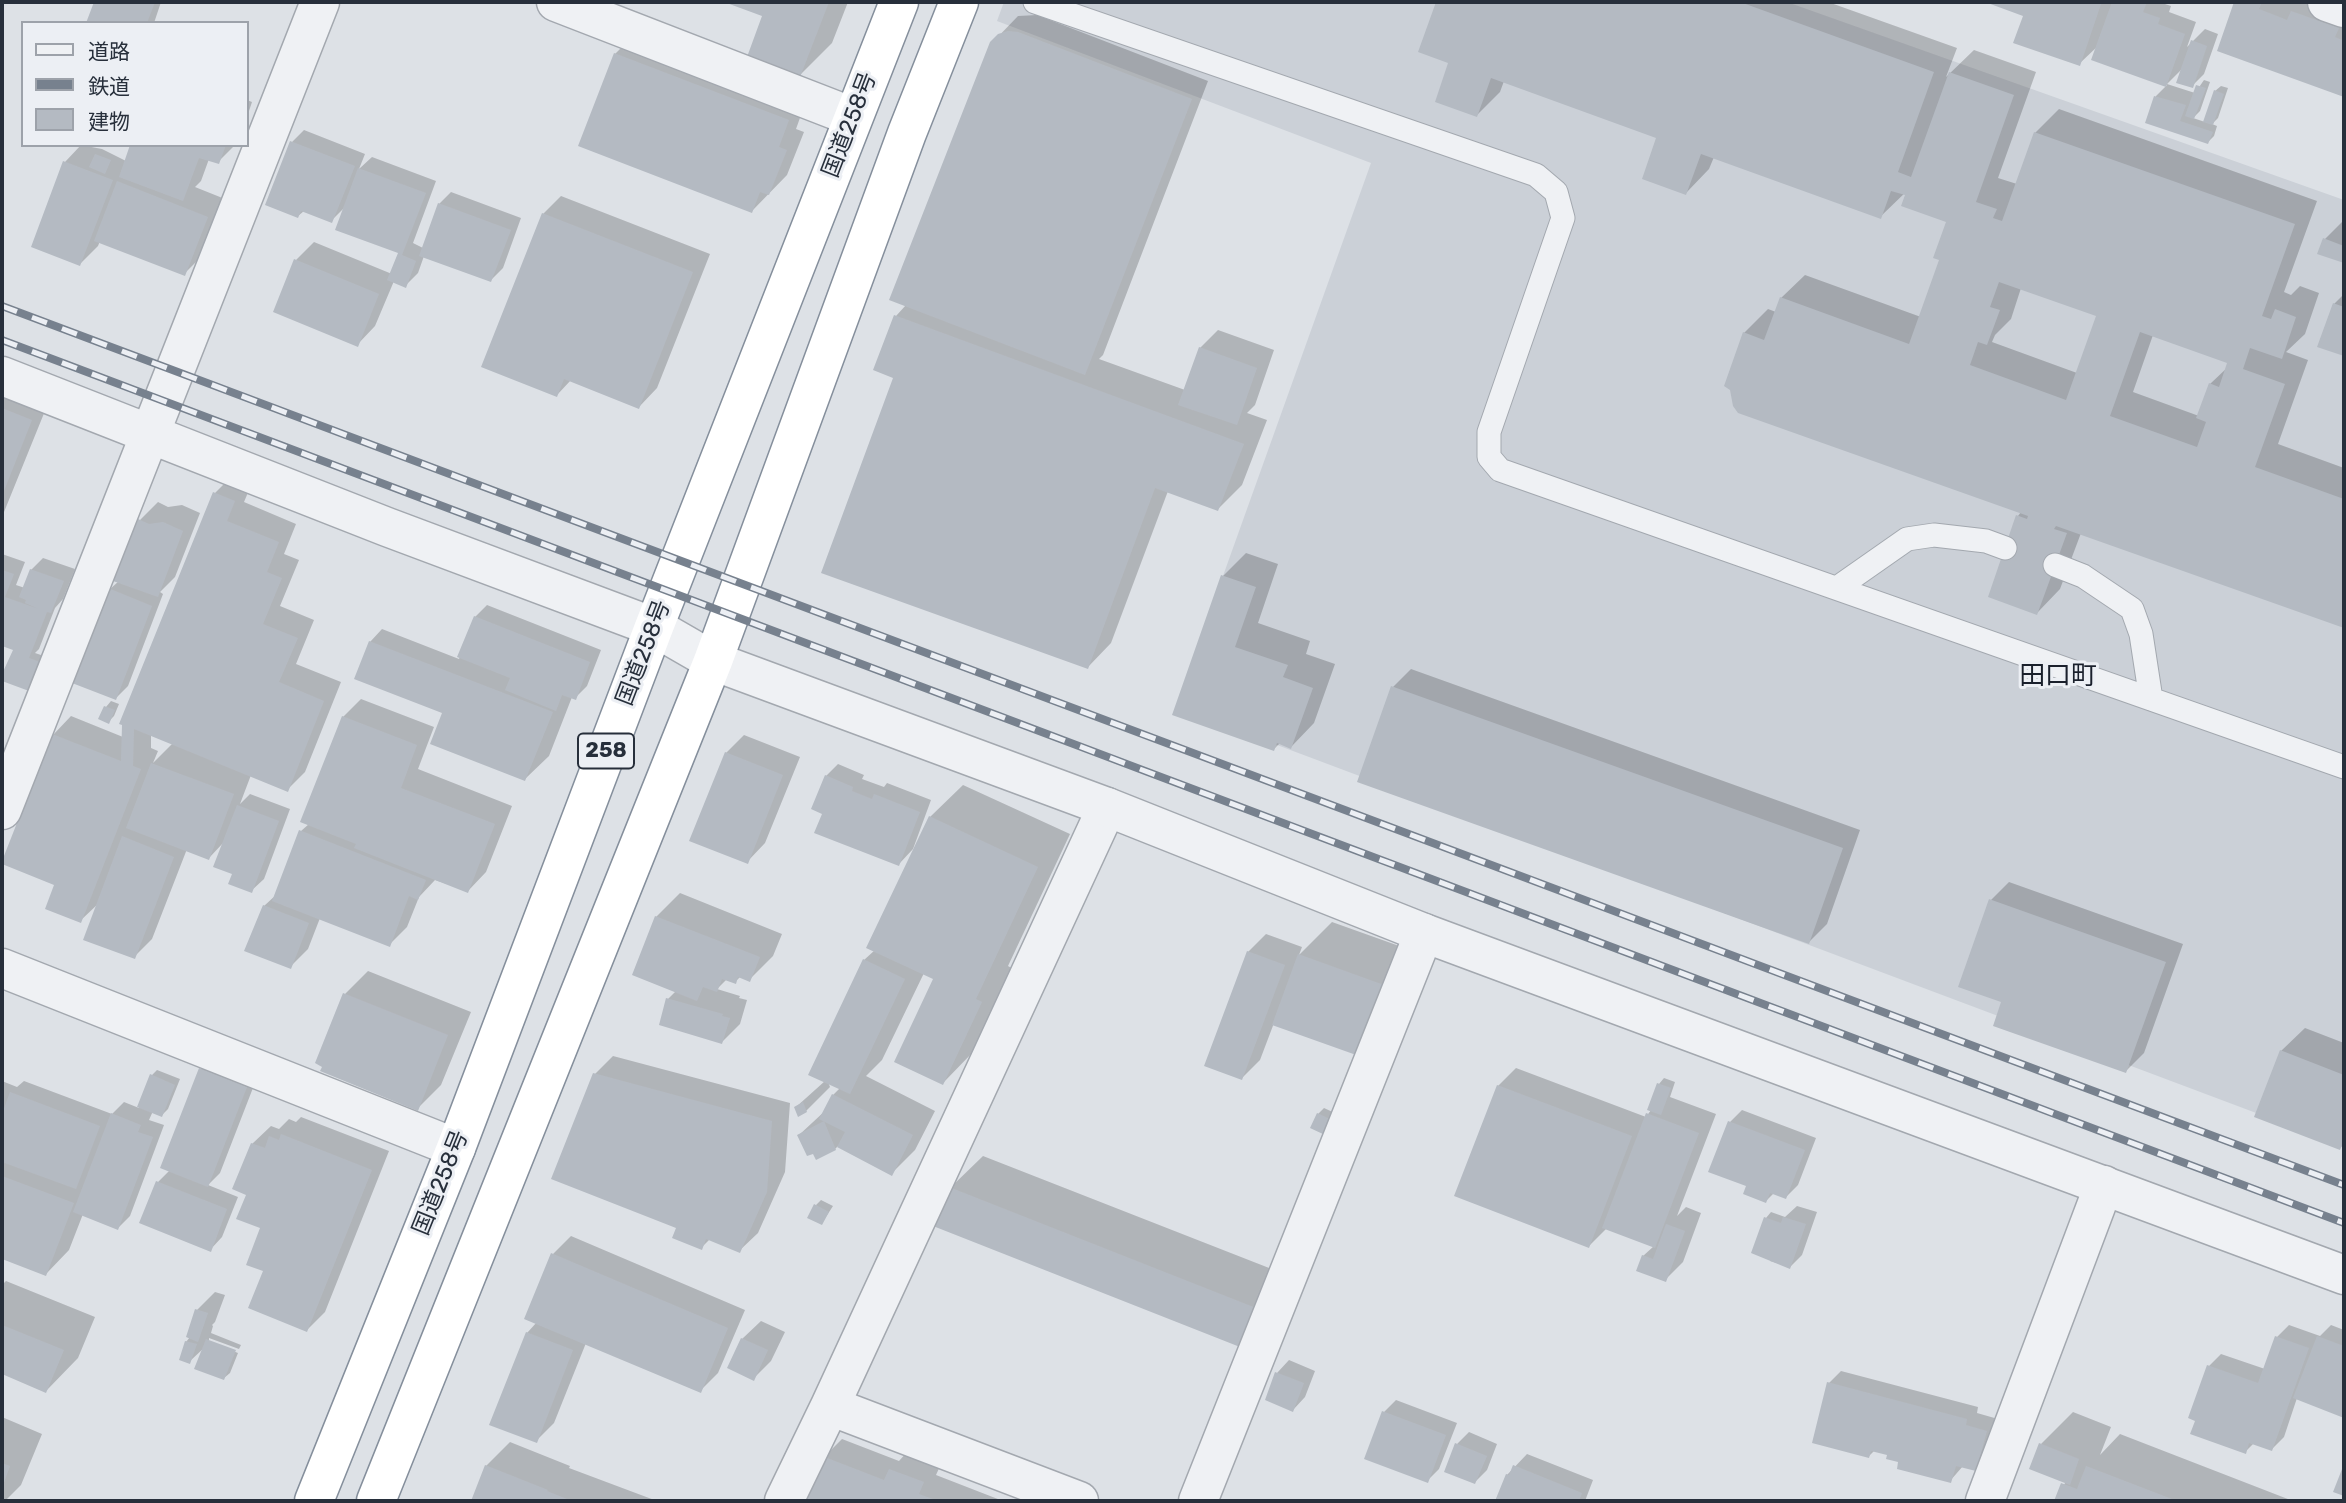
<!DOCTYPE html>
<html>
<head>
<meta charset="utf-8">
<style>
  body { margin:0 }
  #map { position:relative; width:2346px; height:1503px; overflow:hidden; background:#dde1e6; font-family:Rubik,"Noto Sans JP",sans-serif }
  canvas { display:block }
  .frame { position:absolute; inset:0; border:4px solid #272f3b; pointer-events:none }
  .legend { position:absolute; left:21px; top:21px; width:228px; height:126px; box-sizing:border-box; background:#eceff4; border:2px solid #9da2aa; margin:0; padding:9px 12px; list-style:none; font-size:21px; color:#272f3b }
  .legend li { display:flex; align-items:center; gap:14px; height:35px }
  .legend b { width:35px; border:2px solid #9da2aa }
</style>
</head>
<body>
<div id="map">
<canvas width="2346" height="1503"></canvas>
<div class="frame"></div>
<ul class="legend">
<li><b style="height:9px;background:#eff1f4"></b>道路</li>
<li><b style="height:9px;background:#77818e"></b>鉄道</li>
<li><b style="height:19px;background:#b4bac2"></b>建物</li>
</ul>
</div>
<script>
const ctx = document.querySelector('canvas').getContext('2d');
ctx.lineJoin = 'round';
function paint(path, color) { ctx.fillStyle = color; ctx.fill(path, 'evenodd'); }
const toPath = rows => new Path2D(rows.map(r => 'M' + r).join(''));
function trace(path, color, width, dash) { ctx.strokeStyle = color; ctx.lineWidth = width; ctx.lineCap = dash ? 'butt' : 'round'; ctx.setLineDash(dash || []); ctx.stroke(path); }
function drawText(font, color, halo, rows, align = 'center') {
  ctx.font = font + ' Rubik,"Noto Sans JP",sans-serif'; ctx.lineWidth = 6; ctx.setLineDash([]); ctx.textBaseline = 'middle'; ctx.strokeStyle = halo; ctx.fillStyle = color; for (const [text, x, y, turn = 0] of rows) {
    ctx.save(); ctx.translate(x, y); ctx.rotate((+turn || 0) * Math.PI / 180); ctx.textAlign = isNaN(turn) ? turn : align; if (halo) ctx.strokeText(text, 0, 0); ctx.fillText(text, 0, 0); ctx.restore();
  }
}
paint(toPath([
  [1004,2,1787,2,2344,200,2344,1146,1176,707,1371,163,997,21]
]), '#cbd0d7');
paint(toPath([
  [96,2,161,2,154,23,88,23],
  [728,2,848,2,832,43,800,75,764,15],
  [1438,2,1828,2,1957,48,1946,77,1974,50,2036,72,1998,178,2017,184,2035,133,2059,109,2317,201,2284,292,2291,295,2300,286,2319,293,2305,334,2286,352,2308,360,2278,444,2344,468,2344,626,2081,533,2060,589,2037,613,2018,516,2021,512,1744,333,1768,309,1776,312,1781,298,1805,275,1921,317,1941,259,1948,221,1909,189,1880,217,1714,157,1709,169,1686,193,1658,137,1504,81,1500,92,1477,115,1450,62,1420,51],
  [2021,288,2098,315,2077,373,1992,342,1995,335,2011,319],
  [2153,335,2230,362,2228,367,2210,384,2199,416,2133,392],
  [1989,2,2159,2,2171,6,2169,12,2196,22,2187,47,2205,29,2218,34,2204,74,2192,86,2184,67,2167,84,2195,93,2204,80,2210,82,2200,111,2193,118,2205,122,2215,91,2221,86,2228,88,2218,118,2212,124,2217,126,2214,136,2208,142,2147,122,2156,96,2167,85,2094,59,2099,45,2079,64,2025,15],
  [2236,2,2344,2,2344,96,2219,50],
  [1037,15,1208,81,1103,355,1099,359,1185,390,1200,348,1218,330,1274,350,1255,405,1247,413,1267,420,1242,485,1218,509,1168,491,1111,643,1088,667,896,377,896,316,906,305,992,43,1018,16],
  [633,36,806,101,796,129,804,132,787,175,752,211,615,54],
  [247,100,252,102,247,117],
  [304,130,365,154,359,169,372,157,436,181,413,243,423,248,439,204,451,192,521,218,503,268,491,280,424,256,418,273,406,285,394,281,375,326,357,345,296,260,314,242,392,274,400,252,345,207,331,221,304,211,298,216,292,142],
  [81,145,102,149,126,161,132,145,235,145,218,162,209,159,201,181,195,187,225,199,202,256,184,274,100,241,98,246,80,264,65,162],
  [561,196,710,254,657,388,639,407,571,380,557,395,543,214],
  [2344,220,2344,262,2320,253,2325,239],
  [2344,294,2344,354,2320,346,2334,304],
  [2,383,49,401,2,517],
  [233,475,252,483,244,502,296,524,284,554,299,560,280,606,314,620,296,664,341,682,305,772,287,790,251,775,240,804,250,794,290,809,264,879,251,891,234,873,224,842,209,858,187,849,152,939,134,957,99,903,80,921,57,884,53,735,71,716,123,737,215,493],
  [151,734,173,743,153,763,158,751,151,748],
  [158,502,168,507,182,505,200,513,175,577,160,592,163,594,128,686,116,698,110,589,119,581,116,580,140,520],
  [1246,553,1278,564,1258,623,1310,641,1306,654,1335,664,1314,723,1291,747,1280,743,1274,749,1174,714,1223,576],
  [2,554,25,562,16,585,25,588,31,570,43,558,75,569,63,599,55,608,39,649,35,653,44,656,28,689,2,679,15,649,2,644],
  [487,605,601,650,587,686,575,698,572,697,549,756,525,779,370,642,382,629,459,659,475,617],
  [1411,669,1860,830,1827,924,1809,942,1393,687],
  [361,699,434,727,418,769,512,806,486,872,468,891,435,880,419,897,407,927,389,945,320,918,308,949,290,967,264,906,277,894,301,831,309,824,343,717],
  [111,701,119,704,114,716,108,722,106,707],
  [744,735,800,757,765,843,747,862,726,753],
  [838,764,864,775,862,779,884,787,887,783,931,800,913,849,899,864,824,813,826,776],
  [963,785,1070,834,1008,966,1013,969,975,1050,943,1083,936,978,924,973,882,1060,866,1076,935,1111,915,1150,892,1173,838,1146,835,1149,799,1135,826,1110,833,1095,840,1088,828,1082,830,1087,806,1111,796,1107,825,1081,864,960,875,950,930,817],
  [2009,882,2183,944,2144,1053,2126,1071,2003,1001,1991,900],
  [680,893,782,934,773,956,750,979,741,976,735,982,727,979,717,989,740,996,739,998,747,1000,740,1024,722,1042,668,999,676,991,656,917],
  [1332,922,1416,952,1358,1054,1274,1023,1260,1060,1242,1078,1248,952,1266,934,1302,947,1299,955],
  [368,971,471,1012,441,1085,417,1109,345,994],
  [2305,1028,2344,1043,2344,1144,2340,1148,2281,1051],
  [613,1056,790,1103,785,1172,758,1233,739,1251,710,1239,701,1248,678,1227,595,1074],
  [213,1057,258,1075,220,1173,208,1185,238,1197,222,1237,210,1250,158,1182,170,1170,201,1069],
  [1516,1068,1646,1117,1651,1110,1650,1109,1659,1084,1664,1078,1675,1082,1670,1097,1716,1114,1677,1216,1686,1207,1701,1213,1683,1262,1665,1280,1643,1256,1654,1246,1607,1228,1589,1246,1498,1086],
  [157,1070,180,1079,168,1109,162,1115,153,1111,149,1120,164,1125,130,1216,118,1228,83,1214,69,1250,46,1274,2,1257,2,1081,17,1087,24,1081,112,1114,124,1102,139,1108,152,1075],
  [1324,1108,1337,1114,1331,1127,1318,1114],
  [1742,1110,1816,1138,1798,1185,1786,1197,1774,1193,1766,1201,1748,1185,1730,1122],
  [301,1117,389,1151,325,1312,307,1330,266,1270,263,1227,248,1194,252,1144,271,1126,279,1129,289,1119,296,1122],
  [983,1156,1287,1275,1240,1345,950,1188],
  [821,1200,833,1206,822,1223,816,1205],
  [1797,1206,1817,1212,1802,1255,1790,1267,1770,1261,1773,1252,1766,1218,1771,1212,1785,1217],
  [571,1236,745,1310,718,1373,700,1391,586,1343,554,1423,536,1441,527,1333,537,1322,553,1254],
  [6,1281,95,1317,78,1358,46,1391,2,1373,2,1285],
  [215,1292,225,1295,215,1322,212,1325,213,1326,211,1333,241,1345,239,1349,209,1338,209,1342,238,1353,230,1373,224,1378,205,1347,189,1362,186,1342,190,1337,197,1310],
  [761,1321,785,1332,771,1361,753,1379,742,1339],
  [2289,1325,2320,1336,2331,1325,2344,1330,2344,1416,2297,1398,2284,1437,2272,1449,2254,1443,2245,1452,2209,1366,2221,1354,2265,1369,2277,1337],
  [1289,1360,1315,1371,1305,1397,1293,1410,1267,1399,1277,1373],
  [1841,1371,1978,1407,1977,1413,1998,1419,1988,1457,1976,1469,1963,1466,1950,1481,1900,1461,1889,1454,1875,1450,1869,1456,1829,1383],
  [1396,1400,1457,1423,1439,1469,1427,1481,1384,1412],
  [2073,1412,2111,1427,2100,1455,2120,1434,2293,1501,2056,1501,2066,1481,2041,1444],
  [2,1417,42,1434,21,1485,5,1501,2,1501],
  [1469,1432,1497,1444,1487,1470,1475,1482,1457,1444],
  [842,1439,899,1461,908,1451,941,1464,936,1475,1003,1501,807,1501,824,1457],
  [510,1442,570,1466,569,1468,657,1501,473,1501,486,1466],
  [1527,1454,1593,1480,1585,1501,1497,1501,1507,1475]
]), '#0003');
paint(toPath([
  [94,2,155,2,147,23,86,23],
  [724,2,829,2,800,77,747,57,762,16],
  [1436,2,1740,2,1934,72,1898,172,1911,177,1949,72,2014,95,1976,202,1997,209,1993,218,2002,221,2034,132,2295,224,2262,316,2271,319,2275,309,2296,317,2282,359,2250,348,2243,369,2285,384,2255,467,2344,499,2344,628,2056,526,2054,529,2067,533,2037,615,1988,597,2016,515,2027,519,2028,516,1738,413,1733,406,1730,390,1724,386,1743,332,1764,340,1780,297,1909,344,1939,260,1933,258,1946,222,1901,206,1905,195,1891,191,1881,219,1701,154,1686,195,1642,179,1656,138,1491,78,1477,117,1435,102,1448,63,1418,52],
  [1999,282,2096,316,2066,400,1970,365,1978,342,1987,345,2000,310,1990,307],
  [2140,332,2227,363,2219,387,2209,383,2196,418,2206,422,2197,447,2110,416],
  [1985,2,2094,2,2101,4,2080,66,2013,43,2023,16],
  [2112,2,2147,2,2143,12,2160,18,2158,24,2185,34,2166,87,2091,60],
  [2234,2,2262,2,2259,9,2287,20,2291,11,2339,28,2335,37,2344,41,2344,97,2217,51],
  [1008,31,1018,32,1192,99,1085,375,889,300,990,42,998,34],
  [2191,40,2207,46,2193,88,2176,83],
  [614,53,789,120,779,147,787,150,769,195,760,192,752,213,578,146],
  [2196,85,2206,88,2194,119,2185,116],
  [2214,90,2224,94,2213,125,2203,122],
  [2154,96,2186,105,2180,121,2213,132,2208,144,2145,123],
  [290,141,355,166,332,223,301,211,298,218,265,205],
  [130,145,226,145,219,164,199,158,183,201,119,177],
  [95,154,111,160,105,174,89,167],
  [63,161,113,180,80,266,31,247],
  [358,168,426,193,402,255,416,261,406,288,387,280,398,253,335,230],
  [117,181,208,217,185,276,94,241],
  [438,203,511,230,491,282,419,256],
  [542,213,693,272,639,409,564,379,557,397,481,367],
  [2323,238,2344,246,2344,263,2317,254],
  [294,259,379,294,358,347,273,312],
  [2333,303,2344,307,2344,356,2317,347],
  [894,315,1244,444,1218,511,1155,488,1088,669,821,573,893,378,873,370],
  [1199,347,1257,368,1237,425,1178,405],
  [2,408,32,420,2,496],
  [213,492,235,501,227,521,279,542,267,572,282,578,263,624,298,638,279,682,324,701,288,792,134,729,133,766,141,769,81,923,45,909,54,885,2,864,2,861,52,734,121,761,122,725,119,724],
  [138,519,149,524,163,522,183,531,158,597,113,581],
  [30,569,64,581,51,613,47,612,29,658,40,662,29,691,2,681,2,674,13,650,2,646,2,570,14,574,5,597,39,609,25,603,26,600,19,597],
  [1221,575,1256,587,1235,647,1288,665,1283,677,1313,688,1291,749,1277,743,1274,751,1172,715],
  [108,588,152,606,116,700,72,683],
  [474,616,590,662,576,700,562,695,556,711,505,690,510,678,457,657],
  [369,641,553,712,525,781,430,744,442,713,354,679],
  [1391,686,1843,848,1809,944,1357,782],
  [104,706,115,710,109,724,98,719],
  [342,716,417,745,401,788,495,824,468,893,354,848,356,844,300,822],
  [725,752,783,775,748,864,689,841],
  [151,763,234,794,209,860,126,828],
  [825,775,853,787,852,791,872,799,874,794,920,812,899,866,814,833,822,814,811,809],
  [237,805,279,821,252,893,228,884,232,874,213,867],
  [929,816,1038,867,976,999,982,1002,943,1085,894,1062,933,979,866,948],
  [299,830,426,880,418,900,409,896,390,947,272,901],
  [122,836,174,857,135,959,83,940],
  [1989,899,2166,962,2126,1073,1993,1026,2001,1002,1958,987],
  [263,905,309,923,291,969,244,951],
  [655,916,760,957,750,982,738,977,736,984,722,979,717,992,703,987,697,1001,632,975],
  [1247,951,1285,965,1242,1080,1204,1066],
  [1298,954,1384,985,1359,1056,1272,1025],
  [863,959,905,979,850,1094,808,1075],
  [343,993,448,1035,418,1111,320,1071,322,1067,315,1063],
  [666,998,723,1014,722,1016,730,1018,722,1044,659,1025],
  [2280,1050,2344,1075,2344,1141,2340,1150,2254,1117],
  [199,1068,247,1087,208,1187,160,1168],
  [593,1073,772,1121,767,1192,740,1253,706,1239,702,1250,672,1238,676,1228,551,1179],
  [150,1074,175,1085,162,1117,137,1107],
  [1657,1083,1671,1088,1661,1115,1647,1110],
  [1497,1085,1632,1136,1589,1248,1454,1196],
  [10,1092,100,1126,76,1189,2,1162,2,1114],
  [832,1094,913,1135,892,1176,837,1147,845,1132,819,1119],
  [803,1102,807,1112,798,1117,794,1107],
  [111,1113,141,1125,138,1132,153,1137,118,1230,73,1212],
  [1317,1113,1332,1120,1325,1135,1310,1128],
  [1646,1113,1699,1133,1655,1248,1602,1228],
  [824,1121,836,1150,816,1160,813,1154,807,1156,797,1135],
  [1728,1121,1805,1150,1786,1199,1770,1193,1766,1203,1743,1194,1746,1186,1708,1172],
  [281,1134,372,1170,307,1332,248,1308,263,1271,246,1265,260,1228,236,1219,246,1195,232,1189,251,1143,265,1148,269,1136,279,1140],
  [2,1176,74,1203,46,1276,2,1259],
  [156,1181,227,1209,211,1252,139,1223],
  [949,1187,1256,1308,1240,1347,933,1226],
  [814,1204,829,1212,822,1225,807,1218],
  [1764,1217,1781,1223,1783,1217,1806,1224,1790,1269,1751,1253],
  [1666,1224,1685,1231,1666,1282,1636,1271,1642,1255,1653,1259],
  [551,1253,728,1328,701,1393,524,1319],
  [195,1309,208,1313,198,1342,186,1337],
  [2,1325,64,1350,46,1393,2,1374],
  [526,1332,573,1350,537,1443,489,1425],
  [2275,1336,2309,1348,2272,1451,2249,1443,2246,1454,2190,1434,2195,1421,2188,1418,2207,1365,2258,1383],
  [2317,1336,2344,1346,2344,1418,2293,1398],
  [741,1338,768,1350,754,1381,727,1368],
  [206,1339,236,1350,224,1380,194,1369],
  [185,1341,197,1344,190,1364,179,1360],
  [1275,1372,1304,1383,1293,1412,1265,1400],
  [1827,1382,1967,1419,1966,1425,1987,1431,1976,1471,1956,1466,1951,1483,1897,1469,1898,1462,1886,1459,1887,1455,1871,1451,1869,1458,1812,1443],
  [1382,1411,1446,1435,1428,1483,1364,1459],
  [1455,1443,1487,1456,1475,1484,1444,1472],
  [2039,1443,2079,1459,2070,1485,2029,1469],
  [822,1456,884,1480,889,1469,924,1482,919,1494,938,1501,805,1501],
  [2,1463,10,1466,2,1488],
  [2344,1464,2344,1496,2333,1492],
  [485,1465,548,1490,547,1491,572,1501,471,1501],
  [1513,1465,1582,1493,1579,1501,1495,1501,1506,1474,1509,1475],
  [2086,1466,2177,1501,2054,1501,2061,1483,2077,1489]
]), '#b4bac2');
const service = toPath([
  [1035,2,1536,175,1556,192,1563,218,1489,432,1489,457,1500,470,2344,767],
  [2055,565,2083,576,2132,609,2141,634,2151,699],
  [1837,588,1907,539,1934,535,1986,541,2005,548]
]);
const minor = toPath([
  [556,2,853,117],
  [2327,2,2344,8],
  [2,376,387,527,654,627],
  [2,810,320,2],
  [2,968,456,1148],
  [830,1406,1079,1501],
  [784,1501,830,1406,1107,807],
  [1198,1501,1424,933],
  [1985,1501,2104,1185]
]);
const tertiary = toPath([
  [654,627,713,661,1107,807,1424,933,2344,1275]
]);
const trunk = toPath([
  [314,1501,456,1148,654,627,899,2],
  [376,1501,713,661,907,133,959,2]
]);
trace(service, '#a3a8af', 25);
trace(minor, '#a3a8af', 41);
trace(tertiary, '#a3a8af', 41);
trace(trunk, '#858f9c', 41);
trace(service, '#eff1f4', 23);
trace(minor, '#eff1f4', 38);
trace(tertiary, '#eff1f4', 38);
trace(trunk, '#fff', 38);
const rail = toPath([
  [2,306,2344,1185],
  [2,340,2344,1223]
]);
trace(rail, '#77818e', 8);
trace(rail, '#eceff4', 5, [16]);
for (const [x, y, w] of [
  [606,751,56]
]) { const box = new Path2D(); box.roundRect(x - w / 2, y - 17.5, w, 35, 5); ctx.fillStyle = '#eceff4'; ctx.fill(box); trace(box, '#272f3b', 2); }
drawText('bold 21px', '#272f3b', null, [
  ["258",606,751]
]);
drawText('23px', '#272f3b', '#eceff4', [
  ["国道258号",850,125,-69],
  ["国道258号",644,653,-69],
  ["国道258号",441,1183,-68]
]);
drawText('26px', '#1a202c', '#eceff4', [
  ["田口町",2058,676]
]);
</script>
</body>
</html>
